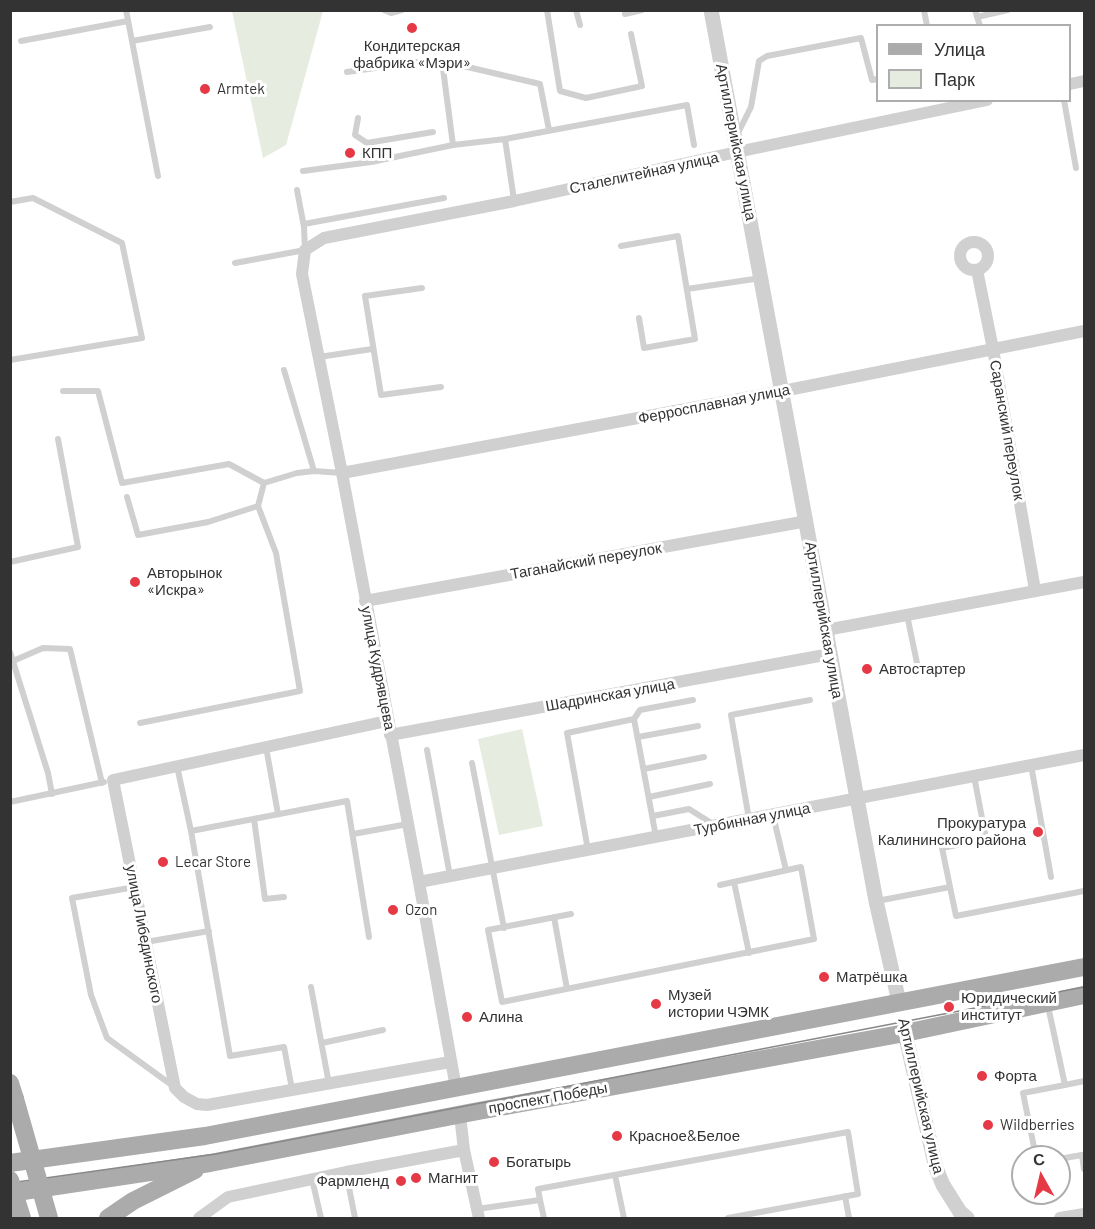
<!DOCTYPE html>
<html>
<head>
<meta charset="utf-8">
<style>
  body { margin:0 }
  #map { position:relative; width:1095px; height:1229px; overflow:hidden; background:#fff; font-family:Barlow,sans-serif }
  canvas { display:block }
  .frame { position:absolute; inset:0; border:12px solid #333; pointer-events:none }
  .legend { position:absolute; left:876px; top:24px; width:195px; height:78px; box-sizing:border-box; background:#fff; border:2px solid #adadad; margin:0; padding:8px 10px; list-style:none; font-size:18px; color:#333 }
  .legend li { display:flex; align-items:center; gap:12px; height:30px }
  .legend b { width:30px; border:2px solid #adadad }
  .north { position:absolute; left:1011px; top:1145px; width:60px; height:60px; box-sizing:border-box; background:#fff; border:2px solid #adadad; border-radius:50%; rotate:352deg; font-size:16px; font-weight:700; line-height:24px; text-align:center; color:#333 }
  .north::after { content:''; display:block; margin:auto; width:21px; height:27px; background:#e63946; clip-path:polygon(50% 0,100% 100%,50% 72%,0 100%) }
</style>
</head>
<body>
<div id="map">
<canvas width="1095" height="1229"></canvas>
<div class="frame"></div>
<ul class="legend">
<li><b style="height:8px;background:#ababab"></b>Улица</li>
<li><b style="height:16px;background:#e6ecdf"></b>Парк</li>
</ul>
<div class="north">С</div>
</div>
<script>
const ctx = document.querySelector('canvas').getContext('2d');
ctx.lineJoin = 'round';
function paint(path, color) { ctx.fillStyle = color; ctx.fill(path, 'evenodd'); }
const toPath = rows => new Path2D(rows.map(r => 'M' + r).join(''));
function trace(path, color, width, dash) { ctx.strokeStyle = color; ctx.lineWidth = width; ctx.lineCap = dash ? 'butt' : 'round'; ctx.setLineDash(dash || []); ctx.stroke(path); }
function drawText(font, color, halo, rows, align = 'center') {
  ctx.font = font + ' Barlow,sans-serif'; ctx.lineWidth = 6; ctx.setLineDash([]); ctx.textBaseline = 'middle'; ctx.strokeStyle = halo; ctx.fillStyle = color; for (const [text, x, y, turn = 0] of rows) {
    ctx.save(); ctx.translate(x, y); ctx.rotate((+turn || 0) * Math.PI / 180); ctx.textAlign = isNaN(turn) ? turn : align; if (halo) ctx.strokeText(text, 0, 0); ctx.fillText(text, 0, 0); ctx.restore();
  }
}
paint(toPath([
  [232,11,323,11,286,145,263,158],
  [522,729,543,826,499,835,478,739]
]), '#e6ecdf');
trace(toPath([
  [126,10,158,176],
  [384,10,391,13,402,10],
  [547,10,560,91,586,98,642,86,631,34],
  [576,10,580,25],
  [924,10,927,26],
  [975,10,980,26],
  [625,14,642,10],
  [977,17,1008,10],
  [21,41,128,21],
  [132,41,210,27],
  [442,61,453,145],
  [347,72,418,62,442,61,540,84,549,130],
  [1064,100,1076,168],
  [358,118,355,135,367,143,433,132],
  [738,133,751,107,759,61,767,56,861,38,872,80,878,79],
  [505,139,514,200],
  [367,143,371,162],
  [303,171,371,162,453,145,505,139,687,105,694,145],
  [10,202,33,198,122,243,142,338,10,360],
  [304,224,444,198],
  [621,246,678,236,695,339,644,348,639,318],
  [235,263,305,250,304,227,297,190],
  [422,288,365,296,381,395,441,387],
  [687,289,761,278],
  [319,357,372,349],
  [284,370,314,471],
  [63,391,98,391,122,483,229,464,264,483],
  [127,497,138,535,208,522,258,506],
  [10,562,78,547,58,439],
  [907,615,917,663],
  [10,652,48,773,52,794],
  [13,661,43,648,70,649,102,783],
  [634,719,640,710,693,700],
  [140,723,300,691,276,553,258,506,264,483,297,473,314,471,342,473],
  [638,737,698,726],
  [266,747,278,814],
  [427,750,450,876],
  [472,763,504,928],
  [1031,765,1051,877],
  [177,766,191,831,230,1056,284,1047,292,1089],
  [644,769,704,757],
  [974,776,986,839,942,848,956,916,1084,891],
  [649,797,710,784],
  [10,802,104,782],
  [773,815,786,870],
  [653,816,689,809,713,824],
  [254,819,265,899,284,897],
  [749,819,731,715,810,700],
  [191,831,347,801,369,937],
  [353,834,408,824],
  [588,850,567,733,634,719,656,837],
  [734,882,749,953],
  [135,887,72,898,91,995,107,1038,173,1086],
  [877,901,950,887],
  [571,914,488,930,502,1002,814,939,801,867,720,885],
  [554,917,567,989],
  [146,942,209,931],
  [311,987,329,1084],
  [322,1043,383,1030],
  [1065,1085,1084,1081],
  [1084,1155,1082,1155,1084,1169],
  [1036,1157,1023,1093,1065,1085,1048,1006],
  [1059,1159,1082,1155],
  [346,1172,355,1218],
  [615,1175,624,1218],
  [312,1179,321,1218],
  [845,1196,849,1218],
  [540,1200,544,1218],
  [477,1209,540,1200,538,1189,848,1132,858,1194,728,1218]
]), '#d0d0d0', 6);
trace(toPath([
  [1070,84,1084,81],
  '960 256a14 14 0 1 1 28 0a14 14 0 1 1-28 0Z',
  [977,270,993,349,1035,590],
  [342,473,783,391,1084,331],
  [365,601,807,521],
  [826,630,1084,582],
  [387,721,113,780,175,1088,184,1097,197,1104,207,1105,450,1062],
  [390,735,830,654],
  [419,882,1084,755],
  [456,1088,419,882,342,473,302,274,305,250,324,238,514,201,737,152,987,100],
  [460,1115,464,1150,479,1218],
  [199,1218,228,1197,346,1172,464,1150],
  [1060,1218,1084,1214]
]), '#d0d0d0', 12);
trace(toPath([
  [711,10,876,901,899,1002],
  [905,1033,936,1168,943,1185,960,1212,967,1218]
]), '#d0d0d0', 15);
trace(toPath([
  [10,1083,15,1099],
  [10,1163,205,1136,1084,967],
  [10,1193,210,1163,473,1112,905,1033,1084,995],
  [108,1218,133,1201,195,1170]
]), '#ababab', 18);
trace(toPath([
  [10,1183,216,1154,1084,987]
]), '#888', 1.5);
trace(toPath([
  [15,1099,49,1218],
  [10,1180,22,1218]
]), '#ababab', 18);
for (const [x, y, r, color] of [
  [412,28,6,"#e63946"],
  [205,89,6,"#e63946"],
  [350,153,6,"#e63946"],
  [135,582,6,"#e63946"],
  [867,669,6,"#e63946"],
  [1038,832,6,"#e63946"],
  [163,862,6,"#e63946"],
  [393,910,6,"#e63946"],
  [824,977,6,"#e63946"],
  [656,1004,6,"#e63946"],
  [949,1007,6,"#e63946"],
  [467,1017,6,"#e63946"],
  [982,1076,6,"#e63946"],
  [988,1125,6,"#e63946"],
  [617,1136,6,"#e63946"],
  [494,1162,6,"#e63946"],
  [416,1178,6,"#e63946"],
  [401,1181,6,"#e63946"]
]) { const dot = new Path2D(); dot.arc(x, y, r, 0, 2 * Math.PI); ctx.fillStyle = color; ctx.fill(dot); trace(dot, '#fff', 2); }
drawText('15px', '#333', '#fff', [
  ["Кондитерская",412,46,"center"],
  ["фабрика «Мэри»",412,63,"center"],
  ["Armtek",217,89],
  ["КПП",362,153],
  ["Авторынок",147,573],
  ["«Искра»",147,590],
  ["Автостартер",879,669],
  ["Прокуратура",1026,823,"right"],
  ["Калининского района",1026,840,"right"],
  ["Lecar Store",175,862],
  ["Ozon",405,910],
  ["Матрёшка",836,977],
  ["Музей",668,995],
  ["истории ЧЭМК",668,1012],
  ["Юридический",961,998],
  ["институт",961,1015],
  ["Алина",479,1017],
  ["Форта",994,1076],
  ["Wildberries",1000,1125],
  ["Красное&Белое",629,1136],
  ["Богатырь",506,1162],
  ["Магнит",428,1178],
  ["Фармленд",389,1181,"right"]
], 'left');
drawText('15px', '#333', '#fff', [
  ["Артиллерийская улица",736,142,79],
  ["Сталелитейная улица",644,173,-12],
  ["Ферросплавная улица",714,404,-11],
  ["Саранский переулок",1007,430,80],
  ["Таганайский переулок",586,561,-10],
  ["Артиллерийская улица",824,620,80],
  ["улица Кудрявцева",378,668,79],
  ["Шадринская улица",610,695,-10],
  ["Турбинная улица",752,819,-11],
  ["улица Либединского",144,934,79],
  ["Артиллерийская улица",921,1096,77],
  ["проспект Победы",548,1098,-10]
]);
</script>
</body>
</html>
